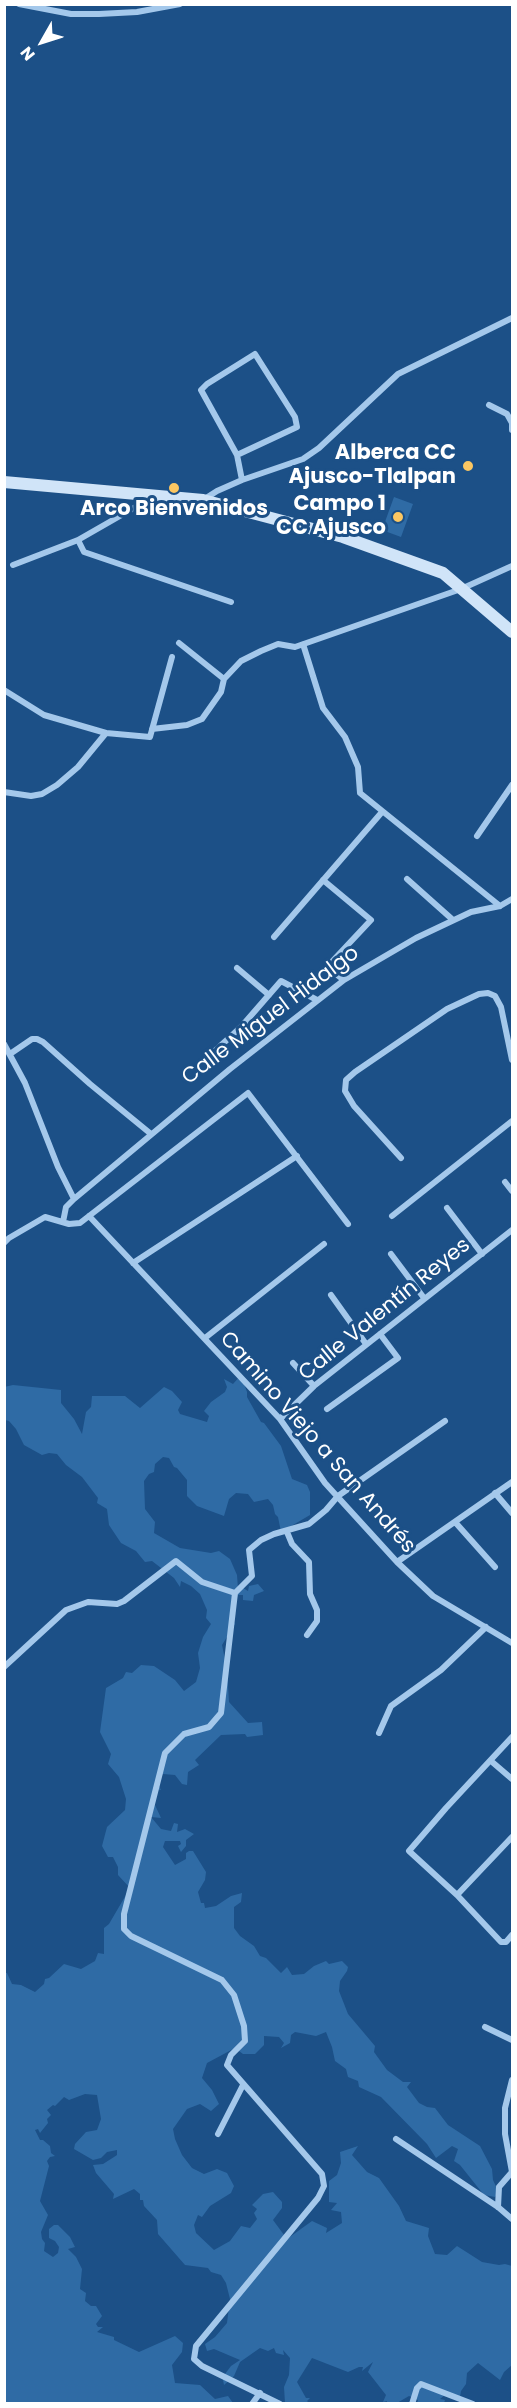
<!DOCTYPE html>
<html>
<head>
<meta charset="utf-8">
<style>
  body { margin:0 }
  #map { position:relative; width:517px; height:2408px; overflow:hidden; background:#1c5087; font-family:Poppins,sans-serif }
  canvas { display:block }
  .frame { position:absolute; inset:0; border:6px solid #fff; pointer-events:none }
  .north { position:absolute; left:12px; top:12px; width:60px; height:60px; -webkit-text-stroke:4px #1c5087; paint-order:stroke; rotate:231deg; font-size:16px; font-weight:700; line-height:24px; text-align:center; color:#fff }
  .north::after { content:''; display:block; margin:auto; width:21px; height:27px; background:#fff; clip-path:polygon(50% 0,100% 100%,50% 72%,0 100%) }
</style>
</head>
<body>
<div id="map">
<canvas width="517" height="2408"></canvas>
<div class="frame"></div>
<div class="north">N</div>
</div>
<script>
const ctx = document.querySelector('canvas').getContext('2d');
ctx.lineJoin = 'round';
function paint(path, color) { ctx.fillStyle = color; ctx.fill(path, 'evenodd'); }
const toPath = rows => new Path2D(rows.map(r => 'M' + r).join(''));
function trace(path, color, width, dash) { ctx.strokeStyle = color; ctx.lineWidth = width; ctx.lineCap = dash ? 'butt' : 'round'; ctx.setLineDash(dash || []); ctx.stroke(path); }
function drawText(font, color, halo, rows, align = 'center') {
  ctx.font = font + ' Poppins,sans-serif'; ctx.lineWidth = 6; ctx.setLineDash([]); ctx.textBaseline = 'middle'; ctx.strokeStyle = halo; ctx.fillStyle = color; for (const [text, x, y, turn = 0] of rows) {
    ctx.save(); ctx.translate(x, y); ctx.rotate((+turn || 0) * Math.PI / 180); ctx.textAlign = isNaN(turn) ? turn : align; if (halo) ctx.strokeText(text, 0, 0); ctx.fillText(text, 0, 0); ctx.restore();
  }
}
paint(toPath([
  [394,497,413,504,401,537,382,530],
  [241,1375,247,1392,247,1397,261,1422,264,1423,281,1446,292,1479,307,1485,310,1492,310,1515,281,1532,278,1517,275,1514,273,1505,268,1499,254,1502,248,1494,236,1493,229,1499,224,1516,197,1506,187,1496,187,1480,177,1468,174,1467,169,1458,163,1457,155,1464,154,1472,149,1474,144,1481,145,1509,155,1522,154,1533,180,1548,211,1553,219,1551,230,1559,237,1575,238,1589,243,1588,248,1591,249,1586,258,1584,264,1591,254,1595,253,1601,243,1600,243,1595,238,1595,230,1614,235,1624,222,1645,227,1669,229,1702,248,1723,262,1722,263,1735,247,1737,245,1734,221,1735,195,1760,199,1765,188,1772,187,1785,182,1784,175,1775,163,1774,156,1780,161,1790,155,1789,155,1805,161,1818,151,1817,161,1829,171,1831,174,1823,178,1824,177,1832,185,1829,194,1834,186,1840,186,1846,181,1852,178,1846,181,1844,180,1841,165,1841,163,1847,175,1865,186,1859,186,1853,189,1851,193,1851,206,1872,205,1880,198,1892,201,1903,204,1903,205,1908,216,1906,231,1896,242,1893,241,1902,234,1907,234,1928,240,1936,254,1946,260,1956,266,1958,281,1973,287,1967,292,1975,304,1974,314,1966,326,1961,329,1964,342,1961,348,1967,347,1971,340,1981,339,1991,348,2014,375,2046,374,2052,387,2070,403,2082,411,2082,407,2087,419,2103,427,2107,435,2108,448,2125,480,2146,492,2169,493,2180,499,2193,495,2197,484,2195,460,2165,454,2161,458,2149,452,2146,436,2158,427,2144,381,2097,359,2087,358,2081,348,2077,346,2069,335,2061,332,2047,326,2032,316,2036,295,2032,291,2035,290,2043,281,2048,284,2043,279,2037,264,2036,264,2045,255,2054,243,2054,235,2048,207,2063,202,2078,212,2090,219,2104,211,2111,200,2104,187,2109,173,2129,175,2139,182,2155,192,2168,204,2174,217,2169,227,2173,234,2186,231,2193,210,2206,202,2217,198,2215,194,2225,196,2233,214,2250,230,2241,241,2226,250,2228,257,2219,254,2213,257,2209,252,2205,263,2194,273,2192,282,2202,282,2208,273,2220,287,2239,312,2221,327,2228,326,2233,342,2223,341,2212,331,2210,337,2203,329,2202,329,2181,337,2175,341,2163,340,2152,358,2146,352,2155,367,2172,379,2178,399,2206,406,2221,429,2228,428,2236,435,2254,447,2255,457,2246,482,2262,499,2265,505,2264,512,2266,512,2365,504,2372,500,2380,478,2363,467,2373,466,2384,461,2391,460,2397,446,2394,440,2399,445,2400,444,2403,417,2403,418,2400,409,2396,397,2403,387,2403,387,2401,383,2402,386,2395,368,2372,373,2362,362,2371,363,2367,359,2367,348,2372,312,2358,297,2382,306,2398,310,2398,307,2401,309,2403,285,2403,284,2387,289,2375,290,2358,283,2350,284,2355,276,2353,274,2348,268,2351,260,2348,240,2362,234,2376,224,2385,223,2380,225,2374,231,2366,240,2360,214,2349,207,2351,205,2344,215,2337,227,2323,230,2299,226,2283,221,2275,211,2272,208,2268,185,2265,158,2234,157,2220,144,2206,143,2200,140,2200,140,2194,134,2189,113,2199,114,2194,96,2173,93,2165,103,2164,114,2157,117,2155,117,2150,107,2152,101,2158,93,2160,74,2149,75,2144,86,2132,97,2130,101,2119,97,2095,85,2094,69,2100,64,2097,55,2106,53,2105,47,2110,51,2115,47,2119,48,2123,40,2133,38,2129,35,2130,40,2140,43,2140,50,2146,51,2153,55,2156,50,2157,47,2161,49,2166,40,2201,48,2215,41,2232,42,2239,45,2243,44,2251,53,2257,58,2253,59,2247,55,2241,49,2238,49,2229,54,2225,58,2225,70,2237,75,2247,68,2249,76,2257,82,2269,80,2289,86,2293,85,2301,91,2306,96,2306,102,2316,96,2324,98,2327,103,2327,97,2332,114,2337,114,2340,139,2352,175,2336,183,2343,182,2352,172,2365,175,2383,200,2385,215,2399,228,2396,233,2403,5,2403,5,1973,7,1973,12,1984,21,1985,35,1992,44,1984,45,1979,49,1978,64,1964,81,1969,95,1961,98,1953,104,1954,104,1928,109,1924,130,1888,118,1875,118,1867,113,1857,108,1857,102,1846,107,1827,125,1810,126,1799,119,1777,108,1764,111,1754,100,1732,106,1688,123,1678,126,1672,132,1673,141,1665,154,1666,175,1680,184,1691,196,1682,200,1668,198,1653,203,1637,211,1624,206,1618,207,1610,200,1594,191,1586,181,1581,180,1587,174,1578,152,1561,145,1562,136,1551,121,1543,109,1525,107,1509,97,1503,98,1498,82,1477,66,1465,57,1454,49,1453,42,1455,24,1445,16,1429,9,1421,5,1420,4,1387,13,1385,61,1390,61,1403,74,1419,82,1434,86,1412,91,1407,92,1396,125,1396,140,1408,164,1387,172,1391,182,1402,178,1410,180,1414,207,1422,209,1416,204,1411,211,1402,225,1392,227,1387,224,1379,233,1384]
]), '#2f6ba5');
trace(toPath([
  [19,4,71,14,99,14,137,12,180,4],
  [489,405,507,414,512,423,512,430],
  [237,455,297,427,295,417,255,354,207,384,201,390,237,455,242,480],
  [203,500,217,491,242,480,303,459,319,448,398,374,512,318],
  [78,540,84,552,231,602],
  [13,565,78,540,153,497],
  [179,643,224,679],
  [303,644,323,708,345,737,358,767,360,793,500,906],
  [4,690,44,715,106,733],
  [152,729,187,725,202,719,221,692,224,679,241,661,261,651,278,644,295,647,461,589,512,566],
  [4,792,31,796,42,794,57,785,78,767,106,733,150,737,172,657],
  [477,836,512,785],
  [407,879,453,920],
  [323,880,371,920,327,967,344,980],
  [274,937,382,812],
  [237,968,269,995],
  [4,1044,25,1083,58,1167,74,1199],
  [10,1054,32,1039,37,1039,43,1042,90,1084,151,1134],
  [206,1059,241,1027,281,981,317,1000],
  [401,1158,354,1106,345,1091,346,1080,355,1072,447,1009,479,994,488,993,495,996,501,1007,512,1060],
  [505,1182,512,1191],
  [447,1208,482,1254],
  [89,1216,280,1419,325,1483,397,1562,433,1596,512,1643],
  [392,1216,512,1121],
  [63,1222,66,1207,74,1199,230,1069,344,980,416,938,471,912,500,906,512,899],
  [4,1243,9,1238,45,1217,69,1224,80,1223,248,1093,348,1224],
  [391,1254,424,1298],
  [133,1263,297,1156],
  [331,1295,366,1344],
  [205,1338,324,1244],
  [293,1363,314,1386],
  [327,1409,398,1358,380,1334],
  [280,1419,314,1386,512,1230],
  [495,1493,512,1513],
  [455,1522,495,1567],
  [287,1532,292,1544,309,1562,310,1594,317,1610,317,1621,307,1635],
  [397,1562,512,1482],
  [235,1593,221,1713,209,1727,184,1734,165,1753,124,1914,124,1929,131,1936,222,1980,234,1995,244,2026,245,2041,231,2055,227,2065,322,2174,324,2186,318,2198,196,2346,194,2359,202,2366,280,2404],
  [4,1667,66,1610,88,1602,117,1604,124,1601,176,1561,202,1582,235,1593,252,1576,249,1550,261,1540,274,1534,309,1524,326,1510,338,1496,445,1421],
  [379,1733,391,1706,441,1670,486,1627],
  [512,1737,446,1808,409,1851,457,1895,501,1942,506,1942,512,1935],
  [491,1761,512,1779],
  [457,1895,512,1837],
  [485,2027,512,2040],
  [218,2134,243,2085],
  [396,2139,498,2207,512,2219],
  [498,2207,499,2187,512,2172,505,2134,505,2108,512,2080],
  [252,2404,260,2393],
  [412,2404,417,2388,421,2384,473,2404]
]), '#a4c8eb', 6);
trace(toPath([
  [4,482,203,500,343,537,443,573,512,632]
]), '#d0e4f8', 12);
for (const [x, y, r, color] of [
  [468,466,6,"#fcc762"],
  [174,488,6,"#fcc762"],
  [398,517,6,"#fcc762"]
]) { const dot = new Path2D(); dot.arc(x, y, r, 0, 2 * Math.PI); ctx.fillStyle = color; ctx.fill(dot); trace(dot, '#1c5087', 2); }
drawText('bold 21px', '#fff', '#1c5087', [
  ["Alberca CC",456,454],
  ["Ajusco-Tlalpan",456,478],
  ["Campo 1",386,505],
  ["CC Ajusco",386,529],
  ["Arco Bienvenidos",174,510,"center"]
], 'right');
drawText('21px', '#fff', '#1c5087', [
  ["Calle Miguel Hidalgo",271,1016,-37],
  ["Calle Valentín Reyes",385,1310,-39],
  ["Camino Viejo a San Andrés",317,1443,49]
]);
</script>
</body>
</html>
